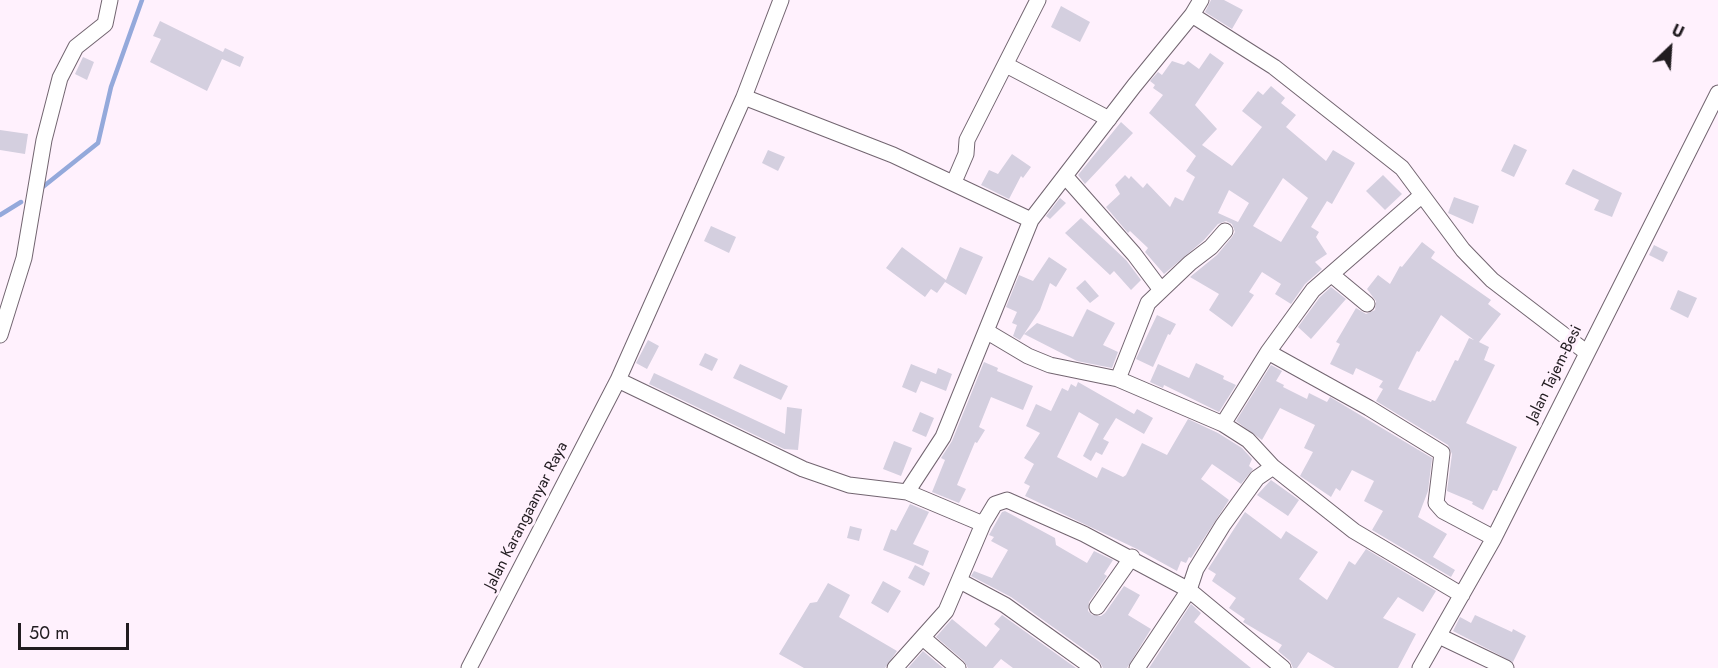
<!DOCTYPE html>
<html>
<head>
<meta charset="utf-8">
<style>
  body { margin:0 }
  #map { position:relative; width:1718px; height:668px; overflow:hidden; background:#fff1fd; font-family:Jost,sans-serif }
  canvas { display:block }
  .north { position:absolute; left:1640px; top:18px; width:60px; height:60px; -webkit-text-stroke:4px #fff1fd; paint-order:stroke; rotate:25deg; font-size:16px; font-weight:700; line-height:24px; text-align:center; color:#211c20 }
  .north::after { content:''; display:block; margin:auto; width:21px; height:27px; background:#211c20; clip-path:polygon(50% 0,100% 100%,50% 72%,0 100%) }
  .scale { position:absolute; left:18px; top:623px; width:111px; height:27px; box-sizing:border-box; border:3px solid #211c20; border-top:0; padding-left:8px; font-size:18px; line-height:21px; white-space:nowrap; color:#211c20; -webkit-text-stroke:4px #fff1fd; paint-order:stroke }
</style>
</head>
<body>
<div id="map">
<canvas width="1718" height="668"></canvas>
<div class="north">U</div>
<div class="scale">50 m</div>
</div>
<script>
const ctx = document.querySelector('canvas').getContext('2d');
ctx.lineJoin = 'round';
const toPath = rows => new Path2D(rows.map(r => 'M' + r).join(''));
function trace(path, color, width, dash) { ctx.strokeStyle = color; ctx.lineWidth = width; ctx.lineCap = dash ? 'butt' : 'round'; ctx.setLineDash(dash || []); ctx.stroke(path); }
function paint(path, color) { ctx.fillStyle = color; ctx.fill(path, 'evenodd'); }
function drawText(font, color, halo, rows, align = 'center') {
  ctx.font = font + ' Jost,sans-serif'; ctx.lineWidth = 6; ctx.setLineDash([]); ctx.textBaseline = 'middle'; ctx.strokeStyle = halo; ctx.fillStyle = color; for (const [text, x, y, turn = 0] of rows) {
    ctx.save(); ctx.translate(x, y); ctx.rotate((+turn || 0) * Math.PI / 180); ctx.textAlign = isNaN(turn) ? turn : align; if (halo) ctx.strokeText(text, 0, 0); ctx.fillText(text, 0, 0); ctx.restore();
  }
}
trace(toPath([
  [39,190,98,143,111,87,142,0],
  [0,215,21,202]
]), '#94a9db', 4.5);
paint(toPath([
  [1211,0,1224,0,1243,10,1232,29,1205,12],
  [1061,6,1090,22,1080,42,1051,27],
  [160,21,223,52,225,48,244,57,240,67,222,59,207,91,150,62,161,39,153,36],
  [1210,53,1224,63,1195,105,1217,129,1202,145,1232,166,1262,127,1242,111,1258,91,1263,95,1271,86,1285,98,1281,103,1296,115,1286,127,1326,161,1333,150,1355,163,1332,204,1327,201,1311,227,1319,232,1316,237,1327,254,1315,262,1322,269,1305,284,1291,304,1275,294,1281,284,1262,272,1249,292,1254,295,1232,327,1209,310,1219,294,1190,277,1217,255,1232,237,1235,232,1232,224,1226,221,1218,224,1204,240,1164,274,1145,252,1148,248,1130,231,1128,233,1106,207,1120,194,1115,185,1125,175,1129,179,1131,176,1143,188,1147,183,1170,207,1175,197,1183,201,1195,177,1186,171,1196,156,1149,113,1163,95,1153,88,1155,85,1150,81,1158,72,1162,75,1172,61,1184,65,1188,61,1199,69],
  [1283,178,1308,198,1281,242,1253,226],
  [1229,190,1249,203,1238,222,1218,213],
  [83,57,94,62,87,80,75,74],
  [1121,122,1133,133,1085,184,1078,175],
  [0,130,28,134,25,154,0,150],
  [1514,144,1527,150,1514,177,1501,171],
  [768,150,785,157,778,171,762,163],
  [1012,154,1031,167,1023,178,1021,176,1009,199,981,185,989,170,998,174],
  [1573,169,1622,193,1612,217,1594,210,1599,200,1565,184],
  [1383,175,1402,194,1385,210,1366,191],
  [1454,197,1479,206,1473,224,1448,213],
  [1060,198,1066,203,1050,219,1046,216],
  [1081,218,1126,260,1141,280,1131,290,1114,271,1110,275,1065,233],
  [711,226,736,237,729,253,704,241],
  [1422,242,1435,252,1431,258,1491,300,1488,304,1501,314,1479,342,1489,347,1484,360,1495,365,1466,423,1517,447,1497,491,1493,490,1483,510,1472,504,1473,502,1447,491,1452,454,1448,445,1376,401,1383,389,1379,387,1383,381,1356,368,1353,375,1330,364,1340,344,1336,342,1356,308,1366,314,1375,310,1376,301,1367,289,1378,275,1390,284,1400,266,1402,267],
  [1441,315,1474,340,1469,338,1458,361,1455,360,1435,401,1432,400,1431,402,1398,389,1417,351,1419,352],
  [1654,245,1668,252,1663,262,1649,255],
  [902,247,946,280,960,247,983,257,966,295,945,282,937,293,931,289,925,297,886,268],
  [1049,257,1067,269,1056,287,1050,283,1040,310,1020,340,1013,336,1017,325,1012,323,1017,312,1006,307,1019,275,1033,281],
  [1085,280,1099,296,1090,303,1076,288],
  [1331,287,1346,299,1311,339,1298,327,1320,297],
  [1678,290,1697,298,1688,318,1670,309],
  [1087,309,1115,323,1103,345,1118,352,1112,368,1077,361,1024,334,1037,323,1073,337],
  [1157,315,1176,324,1170,335,1168,334,1153,367,1136,359],
  [648,340,659,346,647,369,636,363],
  [705,353,718,359,712,371,699,365],
  [984,362,998,368,997,371,1033,386,1023,410,991,397,979,427,985,430,977,443,975,442,957,485,966,489,959,503,932,492,945,460,941,458,952,441],
  [1196,363,1224,376,1223,379,1236,385,1219,412,1164,385,1163,388,1150,382,1158,364,1189,378],
  [740,364,788,386,781,400,733,378],
  [911,364,936,374,938,368,952,374,946,391,921,381,916,393,902,387],
  [1271,365,1282,371,1276,381,1284,385,1283,387,1307,399,1309,393,1327,402,1330,397,1432,458,1428,491,1418,517,1447,534,1433,557,1455,570,1451,577,1372,530,1383,511,1364,501,1374,481,1352,470,1340,491,1336,488,1331,497,1300,476,1313,452,1304,448,1315,425,1280,408,1262,440,1236,421],
  [654,373,785,434,787,407,802,409,798,450,784,449,649,384],
  [1078,382,1134,414,1137,409,1153,418,1144,434,1116,418,1103,439,1109,442,1102,455,1096,452,1091,461,1083,456,1099,424,1079,412,1057,457,1097,478,1102,467,1123,477,1126,475,1142,443,1167,455,1188,419,1218,433,1242,448,1252,459,1249,466,1253,469,1241,484,1212,464,1201,479,1229,500,1191,558,1189,557,1186,563,1181,561,1177,571,1137,549,1025,496,1030,486,1024,483,1034,464,1024,458,1040,433,1026,426,1036,404,1051,411,1062,388,1068,391,1071,384,1076,387],
  [920,412,934,418,926,437,912,431],
  [894,441,912,448,901,476,883,469],
  [1271,480,1299,500,1288,516,1257,495],
  [910,504,929,512,913,544,929,551,923,566,883,550,891,529,896,531],
  [1005,511,1055,538,1056,545,1087,563,1094,551,1113,560,1104,574,1107,576,1089,602,1088,611,1092,615,1101,616,1105,613,1124,586,1140,595,1128,615,1151,629,1127,668,1103,668,1099,660,1011,597,971,576,974,571,992,578,1008,550,991,541,994,537,989,535,1002,512],
  [1245,512,1281,539,1286,531,1318,552,1299,579,1327,600,1349,561,1355,565,1366,549,1436,591,1423,612,1398,597,1383,618,1416,634,1398,668,1335,668,1308,652,1297,668,1293,668,1290,661,1278,651,1282,645,1243,622,1245,619,1229,608,1236,598,1212,581,1216,574,1208,569],
  [850,526,862,529,859,541,847,538],
  [915,565,930,573,924,586,908,578],
  [883,581,901,591,888,613,871,603],
  [828,583,850,595,839,617,897,651,885,668,804,668,779,654,810,603,817,602],
  [1191,604,1201,613,1194,622,1251,668,1149,668],
  [1002,615,1076,668,1013,668,1001,659,993,668,968,668,964,661,936,637,952,619,986,647,1000,629,994,624],
  [1475,615,1512,632,1513,629,1526,636,1513,662,1453,631,1460,617,1471,623],
  [923,651,943,668,908,668]
]), '#d4cfdf');
const minor = toPath([
  [781,0,744,97,893,155,1031,220,986,331,1028,356,1050,365,1118,379,1223,424,1248,440,1273,467,1257,478,1223,525,1196,569,1189,590,1283,668],
  [1192,15,1274,67,1402,168,1463,250,1492,280,1586,352],
  [1012,68,1109,119],
  [744,97,618,380,803,469,849,485,907,492,983,524],
  [1065,176,1134,254,1161,290],
  [954,182,966,154,967,140,1038,0],
  [1031,220,1134,86,1192,15,1201,0],
  [1332,275,1367,304],
  [0,335,24,258,44,140,60,78,76,47,105,24,110,0],
  [1268,352,1369,408,1442,453,1436,503,1443,511,1494,538],
  [1118,379,1148,303,1190,263,1211,247,1225,231],
  [1223,424,1268,352,1313,290,1422,195],
  [1273,467,1354,531,1462,595],
  [907,492,943,437,986,331],
  [960,581,1005,605,1093,668],
  [1097,607,1132,557],
  [1439,636,1506,668],
  [923,638,958,668],
  [469,668,618,380],
  [895,668,946,611,983,524,995,504,1007,500,1084,534,1189,590,1137,668],
  [1420,668,1494,538,1718,93]
]);
trace(minor, '#726570', 17);
trace(minor, '#fff', 15);
drawText('16px', '#211c20', '#fff1fd', [
  ["Jalan Tajem-Besi",1555,374,-64],
  ["Jalan Karangaanyar Raya",527,516,-63]
]);
</script>
</body>
</html>
